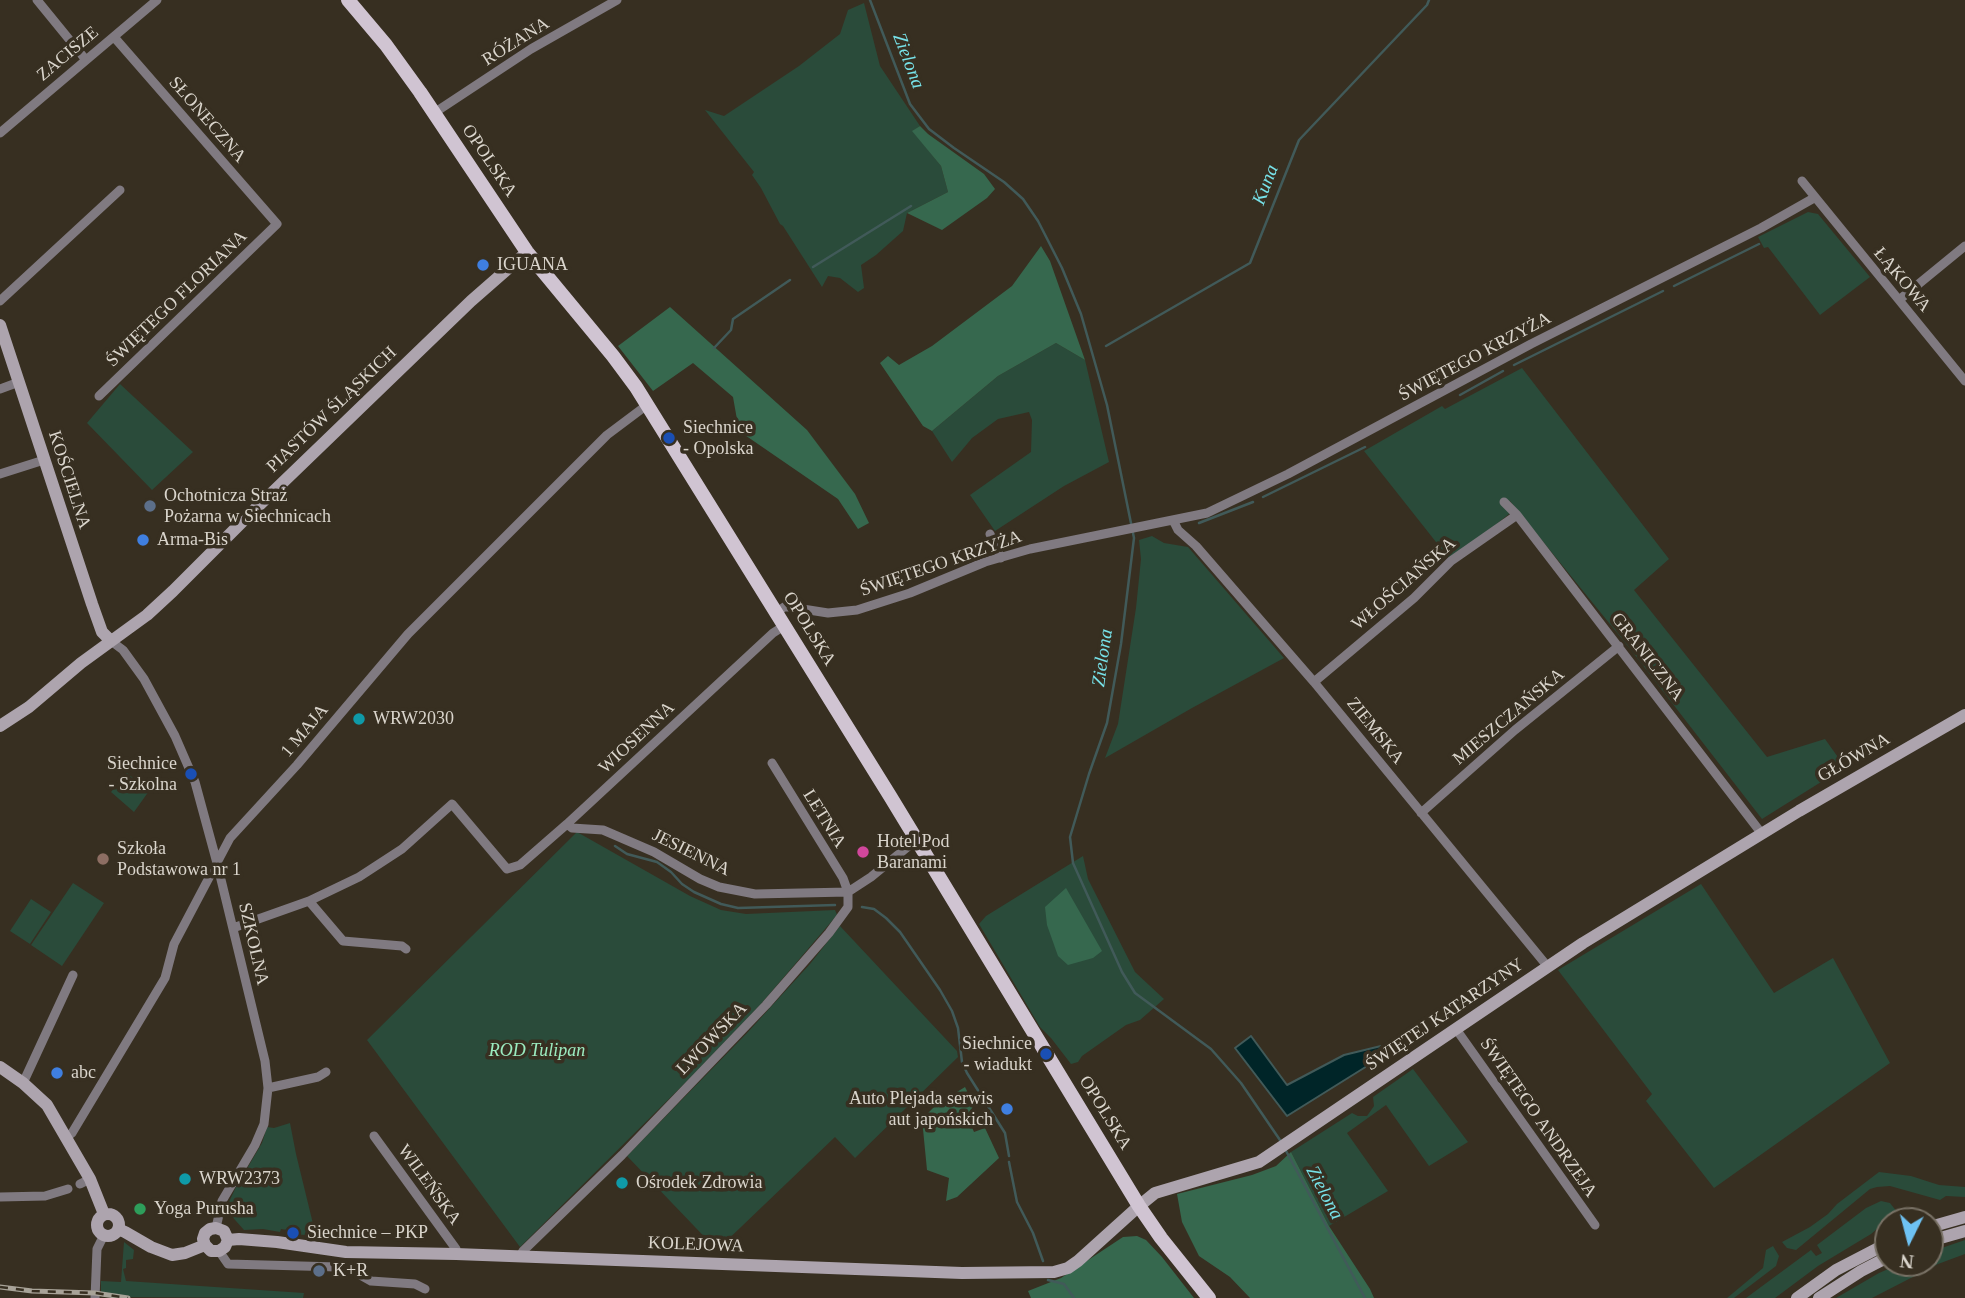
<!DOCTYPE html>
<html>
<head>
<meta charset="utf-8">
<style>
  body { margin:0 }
  #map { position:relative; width:1965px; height:1298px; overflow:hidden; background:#372f21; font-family:"Times New Roman",serif }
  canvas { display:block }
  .north { position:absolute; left:1874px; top:1207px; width:70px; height:70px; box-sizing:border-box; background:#372f21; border:2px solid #787165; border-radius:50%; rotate:186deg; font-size:19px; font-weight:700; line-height:28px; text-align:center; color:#dad5cc }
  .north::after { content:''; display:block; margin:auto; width:24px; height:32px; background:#6ec2f3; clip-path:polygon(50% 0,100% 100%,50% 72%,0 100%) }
</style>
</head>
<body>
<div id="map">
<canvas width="1965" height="1298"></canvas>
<div class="north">N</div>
</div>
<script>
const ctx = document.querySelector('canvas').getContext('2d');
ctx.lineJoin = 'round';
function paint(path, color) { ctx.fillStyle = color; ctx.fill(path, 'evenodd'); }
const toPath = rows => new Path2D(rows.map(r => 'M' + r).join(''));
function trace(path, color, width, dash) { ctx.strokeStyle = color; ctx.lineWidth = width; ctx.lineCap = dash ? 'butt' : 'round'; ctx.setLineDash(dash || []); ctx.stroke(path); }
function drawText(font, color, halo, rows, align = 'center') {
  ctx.font = font + ' "Times New Roman",serif'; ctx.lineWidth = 7; ctx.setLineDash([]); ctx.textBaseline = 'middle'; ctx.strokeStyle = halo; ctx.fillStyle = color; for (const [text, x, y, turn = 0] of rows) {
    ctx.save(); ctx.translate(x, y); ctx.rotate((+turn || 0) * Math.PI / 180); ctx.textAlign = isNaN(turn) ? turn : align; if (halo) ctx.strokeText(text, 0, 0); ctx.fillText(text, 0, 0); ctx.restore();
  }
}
paint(toPath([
  [864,3,880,66,920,126,913,131,941,166,948,192,907,213,903,231,876,255,861,265,864,288,858,292,840,278,828,276,822,287,783,226,780,224,761,188,752,175,754,172,705,110,724,116,799,66,840,34,848,10],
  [1808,212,1818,214,1870,277,1820,315,1768,247,1764,248,1758,237],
  [1056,343,1085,360,1109,462,1064,486,995,531,970,495,1031,452,1032,420,1029,412,998,419,972,438,952,462,932,431,998,376],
  [1522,368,1669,559,1634,590,1767,757,1825,739,1845,767,1762,819,1631,650,1510,501,1509,514,1451,561,1364,451,1442,406,1445,409],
  [120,384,193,452,152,490,87,423],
  [1152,536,1164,543,1188,547,1284,658,1192,708,1105,758,1118,724,1136,608,1141,559,1139,540],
  [127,773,149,791,134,812,111,792],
  [577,832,690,896,721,910,746,914,835,910,837,915,760,1005,690,1078,520,1247,367,1040],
  [1083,856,1088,879,1135,972,1164,999,1140,1020,1126,1025,1082,1056,1078,1062,1071,1064,1051,1038,1040,1027,979,924,986,916],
  [73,883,104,903,62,966,31,945],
  [1701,884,1774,993,1833,958,1890,1063,1714,1188,1646,1101,1652,1094,1558,970],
  [31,899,51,912,30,944,10,931],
  [840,926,957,1051,958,1057,855,1158,835,1137,717,1250,627,1156,748,1032,810,964],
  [1413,1069,1468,1142,1429,1166,1386,1105,1347,1133,1388,1191,1329,1226,1291,1152,1352,1113,1358,1116,1367,1116,1374,1106,1373,1097],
  [290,1123,296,1154,316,1236,294,1234,294,1231,281,1229,280,1232,263,1229,244,1230,228,1212,229,1202,235,1189,262,1143,267,1127,274,1128],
  [1879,1172,1911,1176,1939,1185,1965,1187,1965,1197,1946,1196,1940,1200,1890,1186,1877,1187,1870,1189,1796,1250,1787,1248,1782,1242,1810,1227,1828,1214,1837,1204],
  [1881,1201,1890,1203,1897,1212,1871,1234,1818,1266,1775,1298,1746,1298,1811,1250,1816,1256,1822,1253,1817,1245,1866,1208],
  [1965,1240,1965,1254,1938,1264,1872,1298,1836,1298,1879,1273,1902,1263,1930,1263,1930,1252],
  [124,1242,134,1250,133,1259,126,1260,126,1268,123,1269,126,1281,304,1293,303,1298,131,1297,101,1292,101,1281,121,1282],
  [1773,1246,1779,1256,1776,1266,1734,1298,1727,1298,1763,1268,1766,1250]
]), '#2a4b3a');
paint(toPath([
  [920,126,928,134,984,174,995,189,987,198,942,230,907,213,948,192,941,166,912,131],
  [1041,246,1050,261,1085,360,1056,343,998,376,932,431,923,426,880,363,888,356,899,365,932,346,1012,286],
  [670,307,807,430,855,494,869,523,858,529,838,499,739,431,733,397,693,363,653,391,618,346],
  [1066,888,1102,951,1093,958,1068,965,1058,956,1047,925,1045,907],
  [965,1087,974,1105,967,1116,974,1132,985,1128,999,1158,957,1197,946,1201,949,1178,927,1170,922,1119,936,1105],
  [1291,1152,1329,1226,1370,1289,1374,1298,1250,1298,1230,1277,1199,1256,1182,1222,1177,1194,1252,1175,1276,1166],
  [1137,1236,1146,1240,1162,1257,1194,1298,1031,1298,1028,1291,1061,1278,1123,1237]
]), '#36684e');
const water = toPath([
  [1251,1036,1287,1085,1344,1055,1381,1046,1388,1053,1287,1116,1235,1048,1251,1036]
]);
paint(water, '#002528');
trace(water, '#415a59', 2);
trace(toPath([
  [870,0,910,104,929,129,954,148,1004,182,1023,199,1038,221,1062,268,1081,314,1107,405,1134,538,1121,644,1107,723,1089,774,1070,837,1073,863,1122,972,1135,993,1211,1049,1241,1083,1282,1143],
  [813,267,911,206],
  [1674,286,1759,244],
  [1106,346,1250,263,1299,140,1427,5,1429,0],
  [714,348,731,330,733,319,790,280],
  [1514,365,1663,291],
  [1460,395,1503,371],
  [1263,497,1365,447],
  [1199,523,1253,502],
  [615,846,627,854,657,862,671,872,682,884,694,892,721,904,738,908,835,905],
  [862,907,874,909,886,918,900,932,940,990,952,1011,958,1028,962,1062,967,1073,1005,1133,1009,1156],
  [1285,1149,1365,1298],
  [1009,1162,1017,1202,1033,1233,1043,1261],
  [1048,1280,1064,1284,1074,1298]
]), '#415a59', 2.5);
trace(toPath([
  [37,0,86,60],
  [434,113,531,49,617,0],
  [0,133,157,0],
  [1802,181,1965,381],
  [1899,300,1965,246],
  [0,301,120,190],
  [0,389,19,382],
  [99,396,277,224,114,37],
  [0,474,44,460],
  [1504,502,1517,515,1762,834],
  [1173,520,1178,530,1196,546,1314,682,1548,967],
  [990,534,1001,558],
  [776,613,784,607,790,607,828,613,857,610,910,593,985,562,1030,549,1207,513,1288,474,1531,344,1761,228,1814,198],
  [111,641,123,650,144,679,175,736,195,782,217,863,265,1061,268,1088,264,1124,255,1145,222,1201,216,1228],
  [1314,682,1414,598,1451,561,1517,515],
  [1421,813,1515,730,1619,646],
  [567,824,572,828,603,830,654,852,700,879,719,887,755,894,848,892,871,877,916,840],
  [309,901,343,941,402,946,406,949],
  [233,928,309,901,359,877,402,849,452,804,507,869,520,865,567,824,773,633,784,626],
  [1456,1029,1595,1225],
  [23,1083,73,975],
  [268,1088,318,1077,326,1072],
  [374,1136,456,1249,456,1254],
  [67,1137,72,1133,165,978,174,944,230,838,297,765,408,634,607,435,647,405],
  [80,1184,90,1179],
  [0,1197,45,1196,68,1189],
  [219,1251,228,1264,338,1267,355,1272,371,1281,415,1284,425,1289],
  [520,1256,523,1251,622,1155,766,1005,829,933,848,907,848,892,843,878,772,763],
  [95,1298,97,1249,104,1235]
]), '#807a81', 9);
trace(toPath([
  [0,325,92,604,102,632,111,641],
  [0,726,29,707,81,663,147,615,173,591,249,515,471,301,527,252],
  [0,1067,23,1083,47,1105,90,1179,104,1214],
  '97 1225a11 11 0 1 1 22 0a11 11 0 1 1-22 0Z',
  [1930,1227,1965,1217],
  [118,1229,125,1232,151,1247,172,1255,185,1253,205,1245],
  [228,1240,239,1239,277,1242,346,1252,456,1254,962,1273,1054,1272,1068,1268,1078,1261,1139,1206,1155,1193,1259,1162,1583,943,1799,811,1965,715],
  [1930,1241,1965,1231],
  [205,1245,203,1239,205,1233,210,1229,216,1228,224,1231,228,1240],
  [205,1245,211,1251,219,1251,225,1247,228,1240],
  [1797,1298,1836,1270,1888,1243],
  [1819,1298,1861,1271,1888,1257]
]), '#ada4ae', 12);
trace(toPath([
  [348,0,386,45,420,92,527,252,613,356,636,387,890,796,1139,1206,1161,1238,1209,1298]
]), '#d0c4d2', 14);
const rail = toPath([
  [0,1287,32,1291,95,1293,128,1298]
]);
trace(rail, '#a8a398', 5);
trace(rail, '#372f21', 2.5, [8]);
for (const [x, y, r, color] of [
  [483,265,7,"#3f7fe0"],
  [669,438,7,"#1a4fb4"],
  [150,506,7,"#5c6f8a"],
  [143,540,7,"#3f7fe0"],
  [359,719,7,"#0f9aa8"],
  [191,774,7,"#1a4fb4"],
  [863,852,7,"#d1479c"],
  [103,859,7,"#8d6e63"],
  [1046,1054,7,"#1a4fb4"],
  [57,1073,7,"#3f7fe0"],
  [1007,1109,7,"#3f7fe0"],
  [185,1179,7,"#0f9aa8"],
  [622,1183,7,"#0f9aa8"],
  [140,1209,7,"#2e9e5b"],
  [293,1233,7,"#1a4fb4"],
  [319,1271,7,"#5c6f8a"]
]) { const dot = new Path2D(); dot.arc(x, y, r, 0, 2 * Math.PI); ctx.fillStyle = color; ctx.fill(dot); trace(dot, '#372f21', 2.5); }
drawText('18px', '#dad5cc', '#372f21', [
  ["RÓŻANA",516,42,-32],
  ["ZACISZE",68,54,-40],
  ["SŁONECZNA",207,120,49],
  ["OPOLSKA",489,161,56],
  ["ŁĄKOWA",1902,280,50],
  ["ŚWIĘTEGO FLORIANA",177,299,-44],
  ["ŚWIĘTEGO KRZYŻA",1475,357,-28],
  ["PIASTÓW ŚLĄSKICH",332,410,-44],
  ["KOŚCIELNA",69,480,72],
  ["ŚWIĘTEGO KRZYŻA",941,564,-19],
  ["WŁOŚCIAŃSKA",1404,584,-41],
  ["OPOLSKA",809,629,58],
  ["GRANICZNA",1647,657,52],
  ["MIESZCZAŃSKA",1509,717,-40],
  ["1 MAJA",305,731,-50],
  ["ZIEMSKA",1375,731,51],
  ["WIOSENNA",637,738,-43],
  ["GŁÓWNA",1854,758,-30],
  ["LETNIA",824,819,58],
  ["JESIENNA",691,853,26],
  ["SZKOLNA",253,944,77],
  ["ŚWIĘTEJ KATARZYNY",1445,1015,-34],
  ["LWOWSKA",712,1039,-46],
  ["OPOLSKA",1105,1113,58],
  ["ŚWIĘTEGO ANDRZEJA",1538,1118,55],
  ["WILEŃSKA",429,1185,54],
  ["KOLEJOWA",696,1245,2]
]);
drawText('18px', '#dad5cc', '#372f21', [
  ["IGUANA",497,265],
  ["Siechnice",683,428],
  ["- Opolska",683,449],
  ["Ochotnicza Straż",164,496],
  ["Pożarna w Siechnicach",164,517],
  ["Arma-Bis",157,540],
  ["WRW2030",373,719],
  ["Siechnice",177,764,"right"],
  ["- Szkolna",177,785,"right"],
  ["Hotel Pod",877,842],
  ["Baranami",877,863],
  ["Szkoła",117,849],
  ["Podstawowa nr 1",117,870],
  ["Siechnice",1032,1044,"right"],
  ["- wiadukt",1032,1065,"right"],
  ["abc",71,1073],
  ["Auto Plejada serwis",993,1099,"right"],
  ["aut japońskich",993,1120,"right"],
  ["WRW2373",199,1179],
  ["Ośrodek Zdrowia",636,1183],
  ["Yoga Purusha",154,1209],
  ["Siechnice – PKP",307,1233],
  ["K+R",333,1271]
], 'left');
drawText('italic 18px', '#9bebc0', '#372f21', [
  ["ROD Tulipan",537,1051]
]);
drawText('italic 19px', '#77e2e9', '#372f21', [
  ["Zielona",908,61,69],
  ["Kuna",1266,185,-69],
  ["Zielona",1103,658,-82],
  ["Zielona",1324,1193,62]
]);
</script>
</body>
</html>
